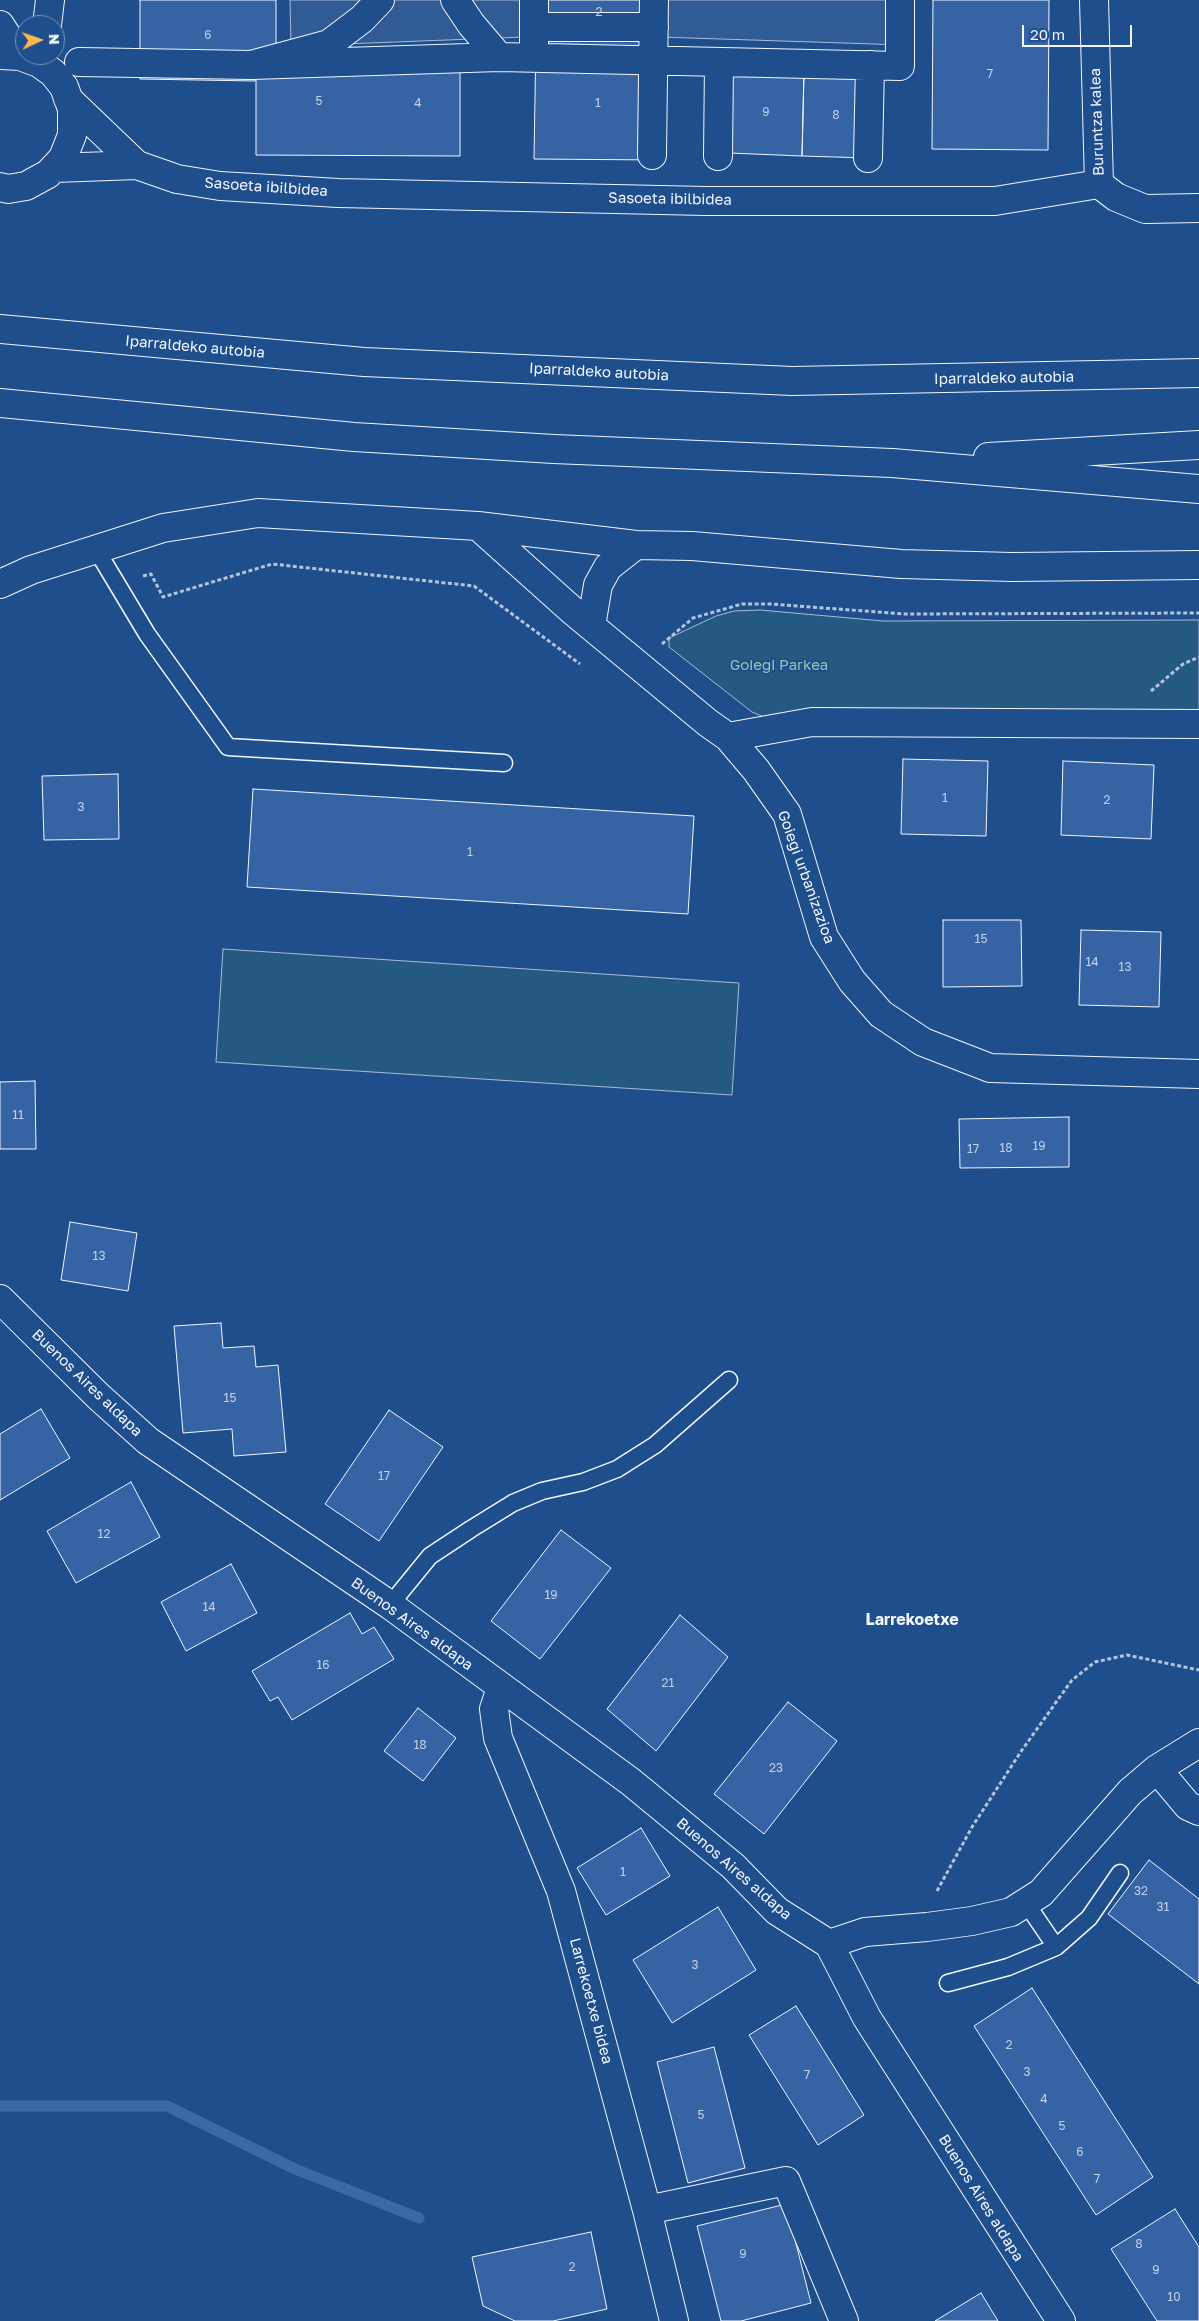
<!DOCTYPE html>
<html>
<head>
<meta charset="utf-8">
<style>
  body { margin:0 }
  #map { position:relative; width:1199px; height:2321px; overflow:hidden; background:#1f4e8c; font-family:"Golos Text",sans-serif }
  canvas { display:block }
  .north { position:absolute; left:15px; top:15px; width:50px; height:50px; box-sizing:border-box; background:#1f4e8c; border:1px solid #7391ba; border-radius:50%; rotate:87deg; font-size:14px; font-weight:700; line-height:20px; text-align:center; color:#f2f6ff }
  .north::after { content:''; display:block; margin:auto; width:18px; height:22px; background:#ffb74d; clip-path:polygon(50% 0,100% 100%,50% 72%,0 100%) }
  .scale { position:absolute; left:1022px; top:25px; width:110px; height:22px; box-sizing:border-box; border:2px solid #f2f6ff; border-top:0; padding-left:6px; font-size:15px; line-height:18px; white-space:nowrap; color:#f2f6ff; -webkit-text-stroke:4px #1f4e8c; paint-order:stroke }
</style>
</head>
<body>
<div id="map">
<canvas width="1199" height="2321"></canvas>
<div class="north">N</div>
<div class="scale">20 m</div>
</div>
<script>
const ctx = document.querySelector('canvas').getContext('2d');
ctx.lineJoin = 'round';
function paint(path, color) { ctx.fillStyle = color; ctx.fill(path, 'evenodd'); }
const toPath = rows => new Path2D(rows.map(r => 'M' + r).join(''));
function trace(path, color, width, dash) { ctx.strokeStyle = color; ctx.lineWidth = width; ctx.lineCap = dash ? 'butt' : 'round'; ctx.setLineDash(dash || []); ctx.stroke(path); }
function drawText(font, color, halo, rows, align = 'center') {
  ctx.font = font + ' "Golos Text",sans-serif'; ctx.lineWidth = 4; ctx.setLineDash([]); ctx.textBaseline = 'middle'; ctx.strokeStyle = halo; ctx.fillStyle = color; for (const [text, x, y, turn = 0] of rows) {
    ctx.save(); ctx.translate(x, y); ctx.rotate((+turn || 0) * Math.PI / 180); ctx.textAlign = isNaN(turn) ? turn : align; if (halo) ctx.strokeText(text, 0, 0); ctx.fillText(text, 0, 0); ctx.restore();
  }
}
const green = toPath([
  [760,610,883,621,1199,620,1199,724,769,719,752,712,669,647,669,638,716,616,734,611,760,610],
  [223,949,739,983,732,1095,216,1062,223,949]
]);
paint(green, '#245a82');
trace(green, '#a8bbd7', 1);
const parking = toPath([
  [290,0,525,0,525,37,291,46,290,0],
  [661,0,905,0,904,45,660,37,661,0]
]);
paint(parking, '#305b95');
trace(parking, '#a8bbd7', 1);
trace(toPath([
  [0,2106,167,2106,295,2169,419,2218]
]), '#3b69a3', 11);
const building = toPath([
  [140,0,276,0,276,70,256,69,255,81,140,79,140,0],
  [545,0,654,0,654,23,545,23,545,0],
  [933,0,1049,0,1048,150,932,149,933,0],
  [536,37,663,38,661,160,534,159,536,37],
  [256,69,460,71,460,156,256,155,256,69],
  [731,70,804,72,802,156,729,153,731,70],
  [804,72,870,73,868,158,802,156,804,72],
  [903,759,988,761,986,836,901,834,903,759],
  [1063,761,1154,765,1151,839,1061,835,1063,761],
  [118,774,119,839,44,840,42,776,118,774],
  [253,789,694,816,688,914,247,887,253,789],
  [943,920,1021,920,1022,986,943,987,943,920],
  [1081,930,1161,932,1159,1007,1079,1005,1081,930],
  [35,1081,36,1149,0,1149,0,1082,35,1081],
  [1069,1117,1069,1167,960,1168,959,1119,1069,1117],
  [70,1222,137,1233,128,1291,61,1280,70,1222],
  [221,1323,223,1348,254,1346,256,1367,278,1365,286,1452,234,1456,232,1429,183,1433,174,1326,221,1323],
  [41,1409,70,1458,0,1500,0,1434,41,1409],
  [389,1410,443,1447,379,1541,325,1504,389,1410],
  [131,1482,160,1537,76,1583,47,1531,131,1482],
  [561,1530,611,1568,540,1659,491,1621,561,1530],
  [231,1564,257,1613,186,1651,161,1602,231,1564],
  [350,1613,362,1634,374,1627,394,1659,292,1720,278,1697,270,1701,252,1671,350,1613],
  [680,1615,728,1657,656,1751,607,1709,680,1615],
  [788,1702,837,1741,764,1834,714,1794,788,1702],
  [418,1708,456,1738,423,1781,384,1751,418,1708],
  [641,1828,670,1876,606,1915,577,1868,641,1828],
  [1149,1860,1199,1899,1199,1984,1108,1914,1149,1860],
  [718,1907,756,1970,672,2023,633,1960,718,1907],
  [1032,1988,1153,2177,1096,2215,974,2026,1032,1988],
  [796,2006,864,2115,818,2145,749,2035,796,2006],
  [714,2047,745,2168,688,2183,657,2062,714,2047],
  [786,2204,811,2303,741,2321,721,2321,697,2226,786,2204],
  [1175,2209,1199,2247,1199,2321,1157,2321,1111,2249,1175,2209],
  [591,2232,607,2309,553,2321,515,2321,483,2306,472,2257,591,2232],
  [981,2293,998,2321,935,2321,981,2293]
]);
paint(building, '#3563a3');
trace(building, '#f2f6ff', 1);
const lane = toPath([
  [96,549,147,634,228,747,504,763],
  [390,1605,430,1556,471,1529,513,1503,542,1491,583,1482,617,1469,655,1445,729,1380],
  [1026,1903,1056,1947,1089,1918,1120,1873],
  [948,1983,1008,1967,1056,1947]
]);
const street = toPath([
  [455,0,471,24,499,57],
  [1094,0,1099,184],
  [0,25,20,56],
  [47,25,50,0],
  [534,27,654,27],
  [534,46,534,0],
  [0,55,20,56,39,63,53,73,64,87,72,109,72,135,63,158,48,174,26,186,8,189,0,187],
  [79,62,251,65,329,44,362,19,380,0],
  [251,65,499,57,900,66,900,0],
  [68,99,137,165],
  [652,155,654,0],
  [718,156,719,62],
  [868,158,870,65],
  [54,168,137,165,177,179,220,186,338,193,706,201,995,201,1099,184,1116,197,1145,209,1199,208],
  [478,526,574,612,708,723,728,737,756,770,787,814,824,937,852,981,881,1014,923,1042,990,1068,1199,1074],
  [0,584,31,570,163,528,258,513,478,526,636,545,692,546,901,564,1012,567,1199,565],
  [591,626,598,585,608,567,636,545],
  [728,737,812,722,1199,724],
  [0,1299,98,1396,148,1441,390,1605,631,1782,733,1866,777,1911,829,1944,867,2018,1061,2321],
  [501,1688,494,1709,498,1738,561,1891,647,2210,674,2321],
  [1157,1769,1188,1806,1199,1811],
  [829,1944,865,1932,927,1927,972,1921,1011,1912,1041,1893,1130,1792,1157,1769,1199,1743],
  [647,2210,786,2181,844,2321]
]);
const highway = toPath([
  [0,329,364,362,792,381,1199,373],
  [0,403,354,437,554,449,892,463,1199,489],
  [988,457,1199,445]
]);
trace(lane, '#f2f6ff', 19);
trace(street, '#f2f6ff', 30);
trace(highway, '#f2f6ff', 30);
trace(toPath([
  [143,576,151,574,163,597,272,564,474,586,580,664],
  [662,644,693,618,742,604,771,604,904,614,1199,613],
  [1151,691,1183,664,1199,657],
  [937,1891,972,1827,1022,1750,1072,1680,1095,1662,1127,1655,1199,1670]
]), '#b3c4dc', 3, [4, 2.5]);
trace(lane, '#1f4e8c', 16);
trace(street, '#1f4e8c', 28);
trace(highway, '#1f4e8c', 28);
drawText('12px', '#c3d1e8', null, [
  ["2",599,12],
  ["6",208,35],
  ["7",990,74],
  ["5",319,101],
  ["4",418,103],
  ["1",598,103],
  ["9",766,112],
  ["8",836,115],
  ["1",945,798],
  ["2",1107,800],
  ["3",81,807],
  ["1",470,852],
  ["15",981,939],
  ["14",1092,962],
  ["13",1125,967],
  ["11",18,1115],
  ["19",1039,1146],
  ["18",1006,1148],
  ["17",973,1149],
  ["13",99,1256],
  ["15",230,1398],
  ["17",384,1476],
  ["12",104,1534],
  ["19",551,1595],
  ["14",209,1607],
  ["16",323,1665],
  ["21",668,1683],
  ["18",420,1745],
  ["23",776,1768],
  ["1",623,1872],
  ["32",1141,1891],
  ["31",1163,1907],
  ["3",695,1965],
  ["2",1009,2045],
  ["3",1027,2072],
  ["7",807,2075],
  ["4",1044,2099],
  ["5",701,2115],
  ["5",1062,2126],
  ["6",1080,2152],
  ["7",1097,2179],
  ["8",1139,2244],
  ["9",743,2254],
  ["2",572,2267],
  ["9",1156,2270],
  ["10",1174,2297]
]);
drawText('15px', '#f2f6ff', '#1f4e8c', [
  ["Buruntza kalea",1097,122,-92],
  ["Sasoeta ibilbidea",266,187,4],
  ["Sasoeta ibilbidea",670,199,1],
  ["Iparraldeko autobia",195,347,5],
  ["Iparraldeko autobia",599,372,3],
  ["Iparraldeko autobia",1004,378,-1],
  ["Goiegi urbanizazioa",806,877,70],
  ["Buenos Aires aldapa",87,1383,44],
  ["Buenos Aires aldapa",412,1624,36],
  ["Buenos Aires aldapa",734,1869,41],
  ["Larrekoetxe bidea",591,2001,75],
  ["Buenos Aires aldapa",981,2198,58]
]);
drawText('15px', '#97c8a6', '#1f4e8c', [
  ["Goiegi Parkea",779,665]
]);
drawText('bold 16px', '#f2f6ff', '#1f4e8c', [
  ["Larrekoetxe",912,1620]
]);
</script>
</body>
</html>
